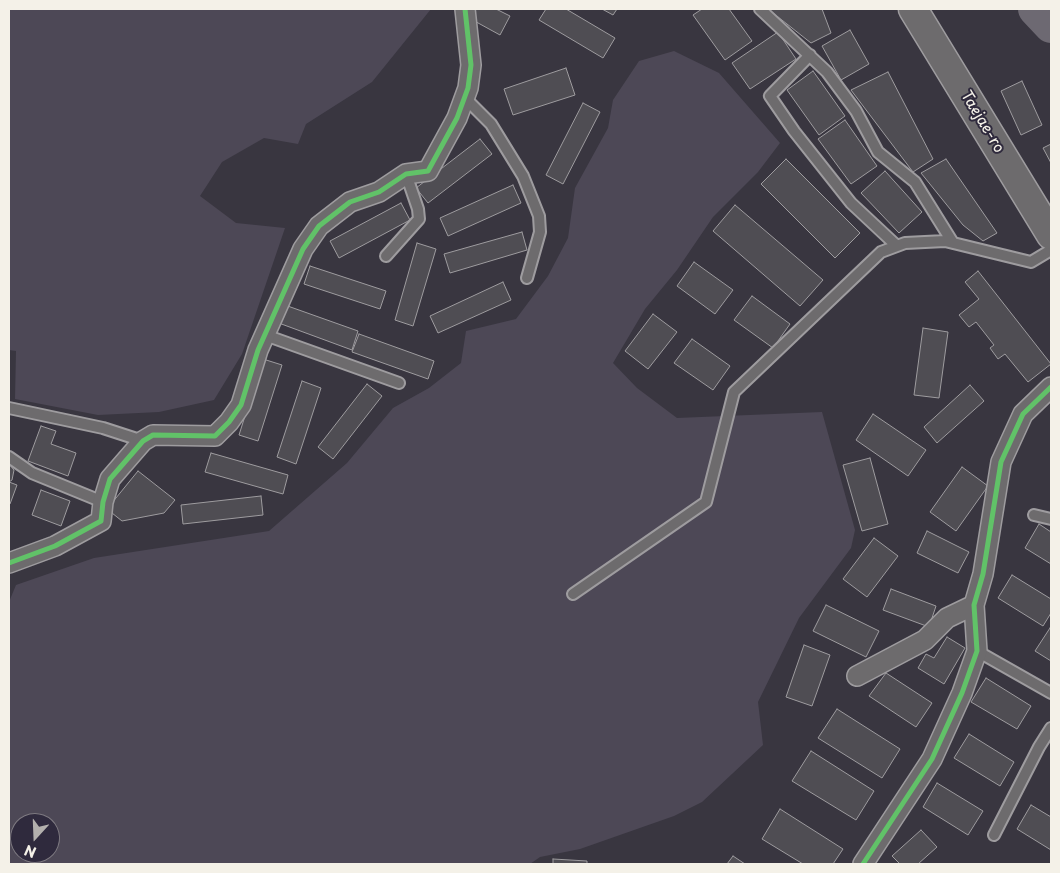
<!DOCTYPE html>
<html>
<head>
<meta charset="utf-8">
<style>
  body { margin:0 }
  #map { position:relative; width:1060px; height:873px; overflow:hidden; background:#393640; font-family:"Playpen Sans",sans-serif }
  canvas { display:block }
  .frame { position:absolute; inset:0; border:10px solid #f4f1e8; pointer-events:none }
  .north { position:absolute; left:10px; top:813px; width:50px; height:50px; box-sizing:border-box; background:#2f2a3d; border:1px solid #7e7a81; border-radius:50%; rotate:200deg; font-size:14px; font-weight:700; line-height:20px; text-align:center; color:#f4f1e8 }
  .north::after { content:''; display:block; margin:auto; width:18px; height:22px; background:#b3b0ad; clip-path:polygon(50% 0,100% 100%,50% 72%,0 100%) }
</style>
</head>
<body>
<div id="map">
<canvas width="1060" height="873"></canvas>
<div class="frame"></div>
<div class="north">N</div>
</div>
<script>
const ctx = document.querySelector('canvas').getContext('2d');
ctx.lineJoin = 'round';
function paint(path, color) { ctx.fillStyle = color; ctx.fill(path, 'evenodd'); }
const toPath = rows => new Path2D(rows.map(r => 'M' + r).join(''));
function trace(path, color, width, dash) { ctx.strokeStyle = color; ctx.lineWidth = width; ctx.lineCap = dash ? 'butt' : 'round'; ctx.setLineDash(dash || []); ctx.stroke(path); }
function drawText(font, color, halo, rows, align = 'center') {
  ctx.font = font + ' "Playpen Sans",sans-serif'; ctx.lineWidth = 4; ctx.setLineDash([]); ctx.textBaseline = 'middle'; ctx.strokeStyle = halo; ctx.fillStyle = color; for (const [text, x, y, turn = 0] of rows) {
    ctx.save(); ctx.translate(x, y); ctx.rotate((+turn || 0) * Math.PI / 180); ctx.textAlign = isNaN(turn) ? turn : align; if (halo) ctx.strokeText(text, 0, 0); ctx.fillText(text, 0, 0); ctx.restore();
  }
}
paint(toPath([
  [9,9,431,9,372,82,306,124,298,144,264,138,222,162,200,196,236,223,285,228,242,354,214,400,159,412,98,415,15,399,16,351,9,350],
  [674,51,719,73,780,143,758,172,713,217,677,270,645,309,613,363,637,388,677,418,822,412,855,530,851,548,799,618,758,702,763,745,702,802,674,816,580,849,540,857,530,864,9,864,9,602,16,585,94,558,269,531,347,463,393,408,429,388,461,363,466,331,516,319,548,276,568,238,575,188,608,128,613,100,639,61],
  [20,823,50,823,50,853,20,853]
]), '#4d4856');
trace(toPath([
  [1035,9,1051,26]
]), '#6d6972', 34);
const building = toPath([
  [474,9,496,9,510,16,500,35,469,18,474,9],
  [546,9,566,9,615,38,603,58,539,20,546,9],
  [602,9,617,9,613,15,602,9],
  [702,9,729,9,752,41,725,60,693,15,702,9],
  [768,9,822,9,831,33,811,43,768,9],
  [850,30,869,64,841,80,822,46,850,30],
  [778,32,796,59,750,89,732,63,778,32],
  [566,68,575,95,513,115,504,89,566,68],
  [813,71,845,116,819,135,787,90,813,71],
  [888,72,933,159,913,172,851,90,888,72],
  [1022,81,1042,125,1021,135,1001,91,1022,81],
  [583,103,600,112,563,184,546,175,583,103],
  [845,120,877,166,851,184,818,139,845,120],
  [480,139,492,154,428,203,416,188,480,139],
  [1051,144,1051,163,1043,148,1051,144],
  [786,159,860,233,835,258,761,184,786,159],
  [946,159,997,233,983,241,963,225,921,173,946,159],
  [885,171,922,212,899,233,861,193,885,171],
  [513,185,521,203,448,236,440,218,513,185],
  [401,203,410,220,339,258,330,241,401,203],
  [735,205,823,280,800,306,713,231,735,205],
  [522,232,527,250,450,273,444,254,522,232],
  [417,243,436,249,413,326,395,320,417,243],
  [694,262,733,290,715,314,677,286,694,262],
  [310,266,386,291,380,309,304,284,310,266],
  [978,271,1051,364,1028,382,1005,354,998,359,990,348,994,345,976,322,969,327,959,315,979,299,965,282,978,271],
  [503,282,511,300,438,333,430,316,503,282],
  [752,296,790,324,773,348,734,320,752,296],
  [282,304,358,331,352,350,276,322,282,304],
  [653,314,677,332,648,369,625,351,653,314],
  [923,328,948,332,939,398,914,395,923,328],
  [359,334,434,361,428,379,352,352,359,334],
  [692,339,730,366,713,390,674,363,692,339],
  [263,359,282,365,258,441,239,435,263,359],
  [302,381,321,388,296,464,277,457,302,381],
  [367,384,382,396,333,459,318,447,367,384],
  [970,385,984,401,937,443,924,427,970,385],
  [873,414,926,450,908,476,856,440,873,414],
  [41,426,56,431,51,444,76,453,68,476,28,461,41,426],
  [211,453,288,475,283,494,205,472,211,453],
  [870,458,888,524,862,531,843,465,870,458],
  [9,464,14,470,12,480,9,482,9,464],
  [962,467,988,486,956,531,930,512,962,467],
  [138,471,175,500,164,513,122,521,107,509,138,471],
  [9,482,17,485,10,504,9,503,9,482],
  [41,490,70,501,61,526,32,515,41,490],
  [261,496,263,515,183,524,181,505,261,496],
  [1039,524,1051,532,1051,564,1025,548,1039,524],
  [927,531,969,552,958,573,917,553,927,531],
  [874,538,898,556,867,597,843,579,874,538],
  [1012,575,1051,599,1051,613,1043,626,998,598,1012,575],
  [891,589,936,606,929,627,883,610,891,589],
  [826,605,879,631,866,657,813,631,826,605],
  [1050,628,1051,629,1051,661,1035,651,1050,628],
  [947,637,965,648,944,684,918,668,926,654,934,658,947,637],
  [804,645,830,655,812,706,786,697,804,645],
  [886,673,932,703,916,727,869,696,886,673],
  [986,678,1031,706,1017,729,971,702,986,678],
  [837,709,900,749,882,778,818,738,837,709],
  [969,734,1014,762,1000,786,954,758,969,734],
  [811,751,874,791,856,820,792,781,811,751],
  [937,783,983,811,968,835,923,807,937,783],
  [1031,805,1051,817,1051,850,1017,829,1031,805],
  [780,809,843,849,833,864,803,864,762,839,780,809],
  [921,830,937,847,918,864,900,864,892,856,921,830],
  [733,856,745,864,727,864,733,856],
  [553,859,587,861,587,864,553,864,553,859]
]);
paint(building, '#4f4d53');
trace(building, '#9e9c9f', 1);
const lane = toPath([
  [760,9,827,72,856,111,878,152,915,182,953,243],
  [810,55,770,96,794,131,851,203,897,246],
  [465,98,491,124,523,176,539,216,540,232,527,278],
  [386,256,419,219,418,209,406,174],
  [265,335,399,383],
  [9,408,103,428,143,441],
  [9,457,32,473,103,502],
  [1034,515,1051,519],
  [573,594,706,502,734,392,881,252,905,243,945,241,1031,262,1051,250],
  [977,651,1051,693],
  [994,835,1039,747,1051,728]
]);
const street = toPath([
  [9,563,55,546,101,521,103,502,110,479,143,441,153,435,215,436,229,422,241,405,258,350,303,249,319,226,350,202,379,192,406,174,428,171,457,118,468,88,471,65,465,9],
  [857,676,925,640,947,618,974,605],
  [863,864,932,759,962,693,977,651,974,605,983,574,1001,462,1023,414,1051,387]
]);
const primary = toPath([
  [913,9,1051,235]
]);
trace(lane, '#9e9c9f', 14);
trace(street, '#9e9c9f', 22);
trace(primary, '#9e9c9f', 31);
trace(lane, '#6d6b6d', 10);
trace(street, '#6d6b6d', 19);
trace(primary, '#6d6b6d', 28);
trace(toPath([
  [9,563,55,546,101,521,103,502,110,479,143,441,153,435,215,436,229,422,241,405,258,350,303,249,319,226,350,202,379,192,406,174,428,171,457,118,468,88,471,65,465,9],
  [863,864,932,759,962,693,977,651,974,605,983,574,1001,462,1023,414,1051,387]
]), '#61c268', 5);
drawText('15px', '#f4f1e8', '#2f2a3d', [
  ["Taejae-ro",982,122,59]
]);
</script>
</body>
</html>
